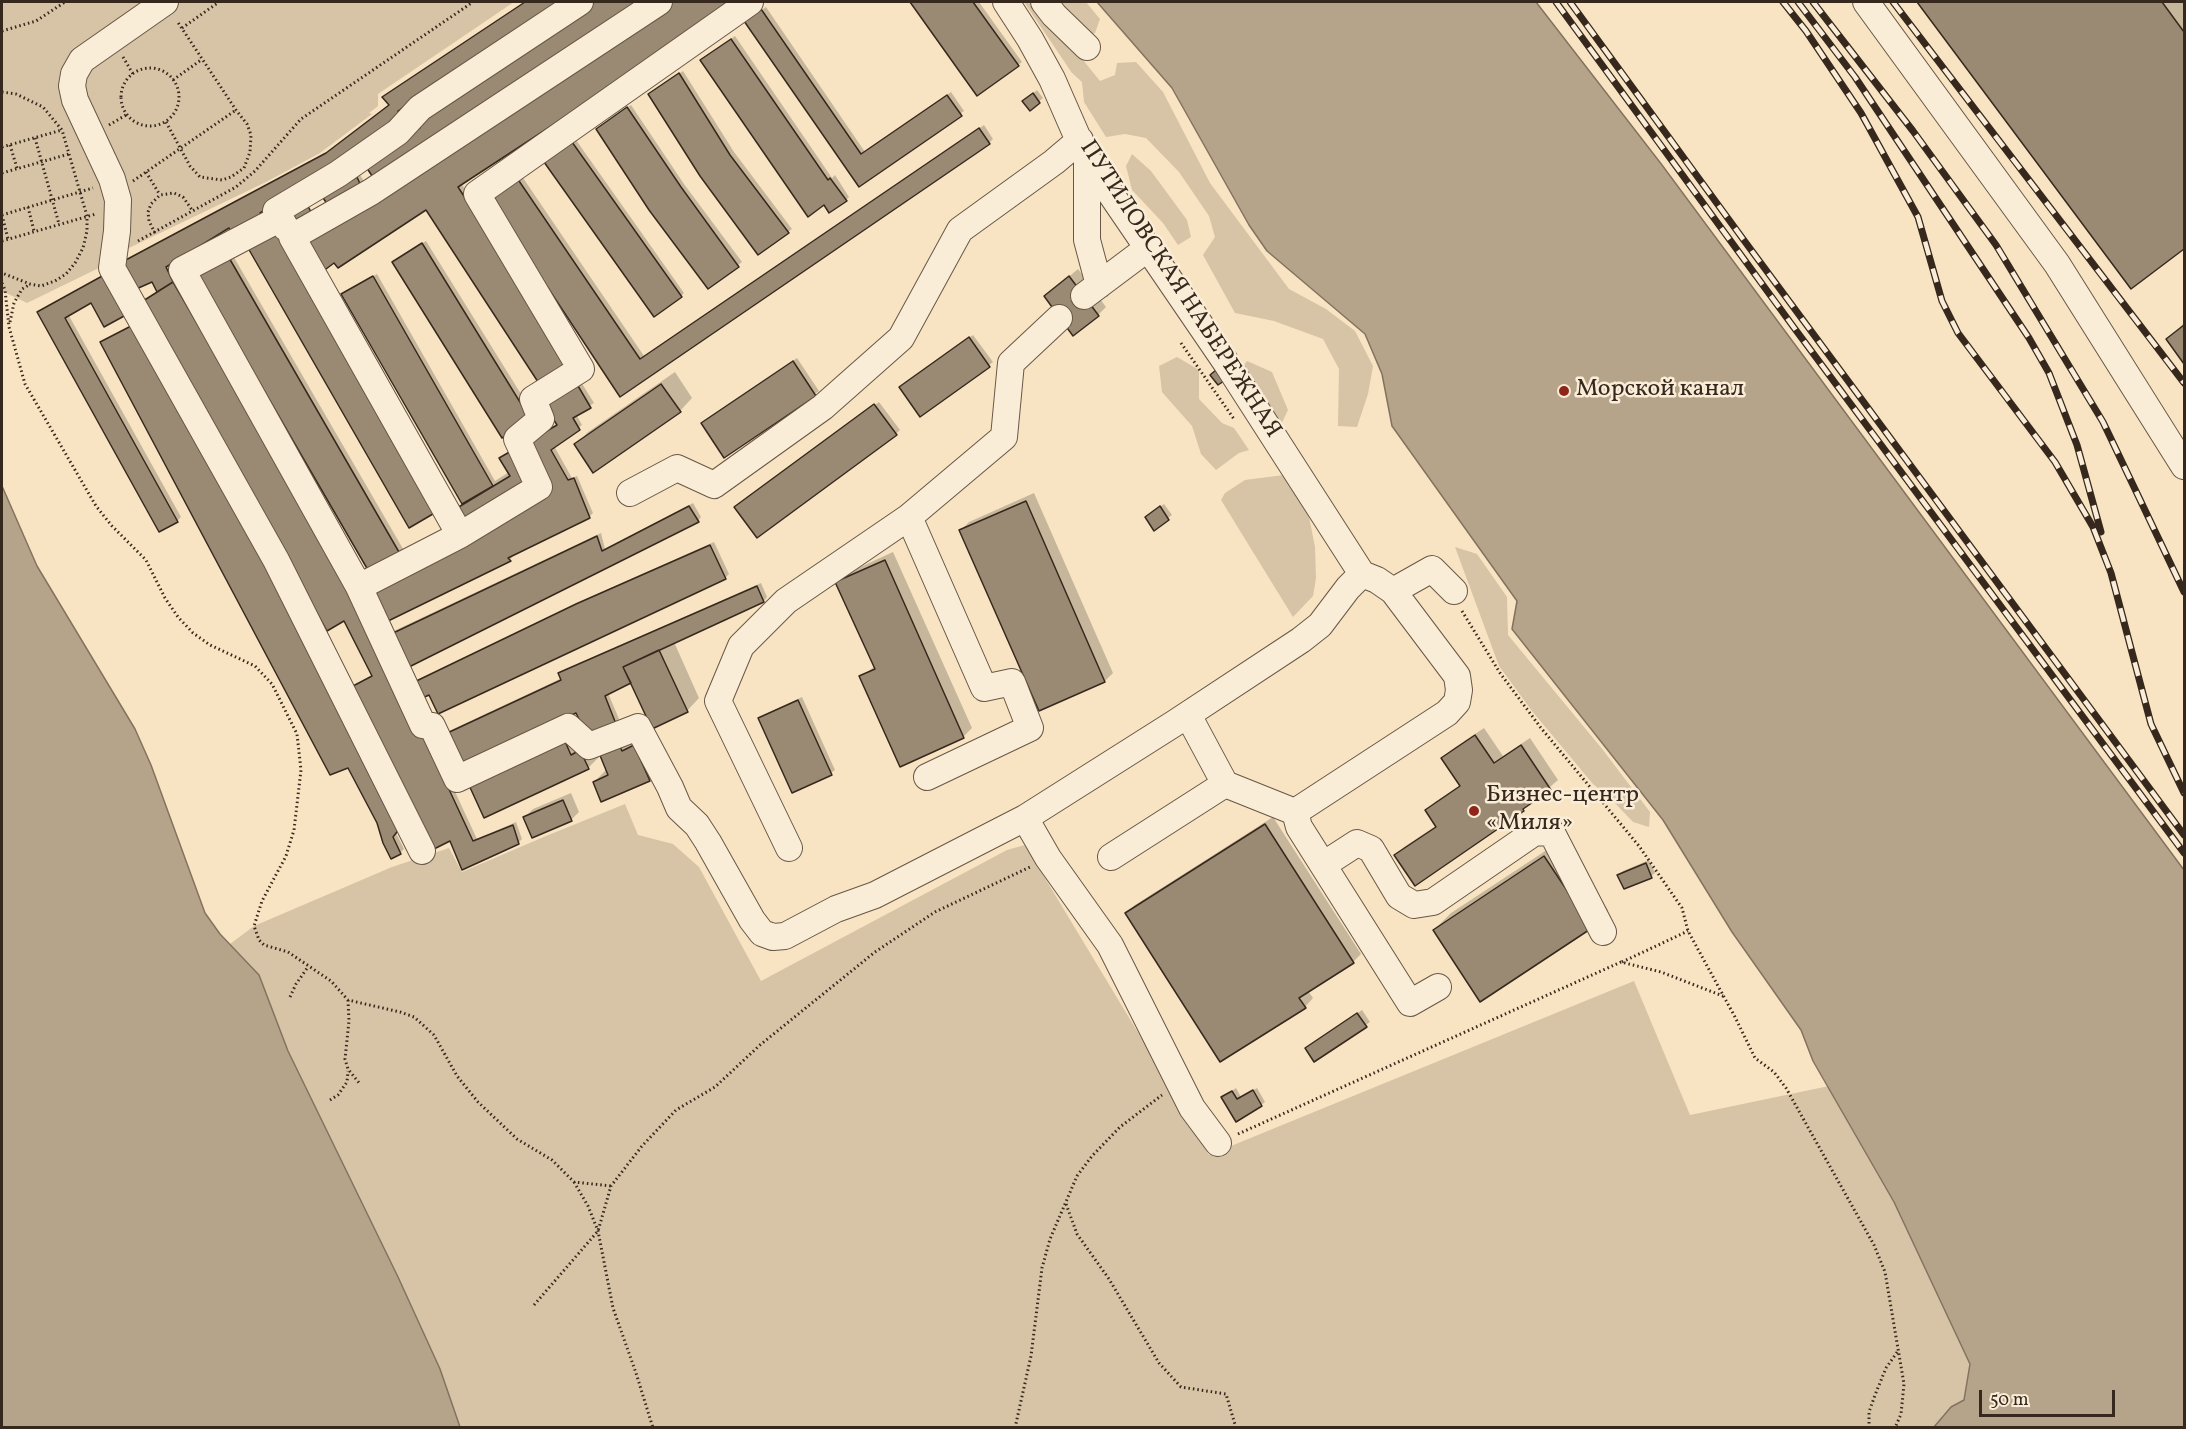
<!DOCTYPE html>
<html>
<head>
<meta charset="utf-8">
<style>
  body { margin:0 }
  #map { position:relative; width:2186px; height:1429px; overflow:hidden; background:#f8e4c2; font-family:Vollkorn,serif }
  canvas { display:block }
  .frame { position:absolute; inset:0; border:3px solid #37281e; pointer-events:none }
  .scale { position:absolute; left:1979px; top:1390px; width:136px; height:27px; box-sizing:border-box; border:3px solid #37281e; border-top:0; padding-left:8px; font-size:18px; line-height:21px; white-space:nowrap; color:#37281e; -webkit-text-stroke:4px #faedd7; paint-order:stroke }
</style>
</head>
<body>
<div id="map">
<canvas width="2186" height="1429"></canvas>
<div class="frame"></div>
<div class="scale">50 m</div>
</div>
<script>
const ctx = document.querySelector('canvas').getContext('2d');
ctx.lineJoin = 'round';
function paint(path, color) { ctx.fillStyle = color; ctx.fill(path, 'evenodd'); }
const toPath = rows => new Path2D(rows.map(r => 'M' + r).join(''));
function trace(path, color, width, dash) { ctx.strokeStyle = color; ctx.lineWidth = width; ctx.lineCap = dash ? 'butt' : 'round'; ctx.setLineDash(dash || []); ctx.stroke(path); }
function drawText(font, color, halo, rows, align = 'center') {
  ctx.font = font + ' Vollkorn,serif'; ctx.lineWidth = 5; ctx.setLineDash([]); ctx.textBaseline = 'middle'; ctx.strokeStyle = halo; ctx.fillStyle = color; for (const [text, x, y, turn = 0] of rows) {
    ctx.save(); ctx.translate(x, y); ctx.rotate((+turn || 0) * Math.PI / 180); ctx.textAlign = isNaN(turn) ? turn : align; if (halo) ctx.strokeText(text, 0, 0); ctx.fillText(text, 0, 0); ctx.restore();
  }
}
paint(toPath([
  [2,2,148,2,68,62,108,201,105,265,27,303,2,291],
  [179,2,514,2,378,94,378,106,369,113,372,114,320,153,266,182,129,248,127,184,86,101,83,84,90,71,98,61],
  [1024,2,1036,2,1100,81,1115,75,1117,63,1136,62,1163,92,1210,183,1289,289,1326,309,1355,331,1373,366,1368,394,1357,427,1338,426,1339,369,1323,339,1274,321,1235,313,1203,255,1215,237,1209,216,1179,172,1146,138,1125,134,1106,137,1084,102,1082,82,1072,73],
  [1055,2,1086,2,1100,19,1095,33,1085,36],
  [1132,154,1151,171,1187,220,1191,237,1178,245,1163,223,1132,190,1126,166],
  [1177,357,1199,370,1199,399,1222,423,1234,428,1249,450,1239,453,1216,470,1201,454,1192,426,1162,392,1159,366],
  [1247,361,1272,372,1288,410,1278,431,1239,371],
  [1284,475,1297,490,1309,517,1315,547,1316,578,1313,596,1293,617,1221,500,1225,493,1245,480],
  [1455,547,1477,554,1507,597,1508,635,1603,750,1650,812,1649,827,1633,822,1610,798,1593,784,1532,711,1499,666],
  [625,804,638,835,673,844,699,867,761,981,1007,850,1025,845,1160,1069,1209,1155,1634,981,1690,1115,1829,1086,1894,1202,1970,1364,1964,1400,1951,1407,1934,1428,460,1427,440,1369,398,1277,288,1051,259,975,230,944,254,926,392,867,449,848,462,872,546,836]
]), '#d7c4a6');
const water = toPath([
  [1097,2,1536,2,1662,165,2184,870,2184,1427,1934,1427,1951,1407,1964,1400,1970,1364,1894,1202,1813,1061,1801,1030,1732,932,1663,820,1512,629,1517,601,1392,426,1382,374,1365,334,1267,251,1249,225,1172,88,1097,2],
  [2,486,37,566,135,729,151,765,205,913,220,934,259,975,288,1051,398,1277,440,1369,460,1427,2,1427,2,486]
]);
paint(water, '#b6a48a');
trace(water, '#83725f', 1.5);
paint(toPath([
  [525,2,556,2,401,107,403,113,266,215,230,226,169,263,176,278,372,613,477,839,516,822,522,839,518,843,463,868,451,838,355,686,373,675,345,619,144,301,158,291,153,280,123,262,331,150,390,104,388,93],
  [595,2,642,2,422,118],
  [673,2,738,2,461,183,576,359,426,208,309,240],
  [912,2,979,2,1022,62,978,94],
  [1919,2,2184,2,2184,247,2132,287],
  [766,7,865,152,951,92,964,111,859,185,750,18],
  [735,36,832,178,835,175,849,197,846,200,706,56],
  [683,71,734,152,792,229,788,232,654,91],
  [1037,90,1043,98,1030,109,1028,98],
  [631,105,684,184,742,262,709,287,601,126],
  [984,125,993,139,989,143,620,395,488,194,519,172,644,356],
  [576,140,684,293,681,296,550,158],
  [360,175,364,181,360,185,328,192],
  [426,241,534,415,530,419,398,258],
  [232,254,406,554,402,558,199,275],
  [1078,269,1106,307,1098,315,1054,289],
  [108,272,92,301,68,314,181,517,177,521,39,312],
  [377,274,495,481,509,472,501,458,514,446,531,439,558,424,578,377,594,403,576,414,582,425,554,446,572,478,577,476,593,513,589,517,512,554,513,556,510,560,385,621,550,493,458,508,463,503,347,291],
  [137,322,396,833,404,849,400,853,379,823,349,766,102,343],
  [2184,323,2184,361,2168,339],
  [973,335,993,362,921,415,904,383],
  [797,358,819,391,724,456,706,420],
  [675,372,692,398,680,411,576,445,588,432],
  [879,402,900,430,896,434,740,504],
  [1034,493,1113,673,1105,681,1040,710,961,530,969,522],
  [693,503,701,517,698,521,390,635,394,631,601,533,605,549],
  [1164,504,1172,515,1154,528,1150,514],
  [714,542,729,574,725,578,414,682,581,601],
  [893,552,972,728,964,736,900,765,861,677,875,666,837,582,845,574],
  [761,583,767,597,764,601,674,642,699,698,687,711,632,681,608,693,619,719,615,723,577,711,445,735,449,731,562,678,560,674,564,670],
  [802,697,835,770,831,773,760,718,764,715],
  [576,728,647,734,661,767,649,780,594,782,607,769,601,755,588,768,484,816],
  [1484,728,1503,756,1530,738,1558,780,1523,810,1396,855,1404,847,1437,825,1427,811,1435,802,1461,785,1443,758,1451,750],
  [571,793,579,812,571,820,525,817,533,809],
  [1273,817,1361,954,1353,962,1308,991,1313,998,1305,1007,1127,913,1135,905],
  [1562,840,1608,910,1591,927,1434,930,1451,913],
  [1649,860,1655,873,1651,876,1619,875,1623,871],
  [1362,1010,1370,1022,1315,1060,1307,1048],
  [1236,1088,1241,1097,1257,1088,1265,1102,1261,1105,1223,1097]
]), '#0003');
const building = toPath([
  [525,2,559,2,398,111,400,118,370,146,260,213,263,220,232,236,229,228,166,267,173,282,157,292,152,282,134,290,122,262,326,153,389,105,382,97,525,2],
  [595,2,644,2,374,179,365,165,420,128,416,122,595,2],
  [672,2,741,2,458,187,573,363,540,385,426,210,338,268,334,263,322,272,304,243,672,2],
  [910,2,973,2,1019,66,977,96,910,2],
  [1917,2,2162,2,2184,32,2184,249,2131,289,1917,2],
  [761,9,861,154,947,95,962,116,859,187,744,21,761,9],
  [731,39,828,180,830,178,847,201,829,213,824,205,808,217,700,60,731,39],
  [679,73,730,155,789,233,758,255,700,176,648,94,679,73],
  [1033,93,1040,103,1030,111,1022,101,1033,93],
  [627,107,681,187,739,267,708,289,649,210,596,129,627,107],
  [979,128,990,144,620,397,486,194,515,175,640,359,979,128],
  [572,142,682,297,654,317,544,162,572,142],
  [357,177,361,186,327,204,322,196,357,177],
  [307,204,311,212,296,220,292,212,307,204],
  [277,231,438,511,409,528,248,248,277,231],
  [422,243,531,420,502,438,392,262,422,243],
  [228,256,403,559,372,577,197,275,228,256],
  [104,275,126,315,104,327,91,303,65,318,178,522,159,532,37,312,104,275],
  [373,276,493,486,462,504,341,294,373,276],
  [1069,276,1099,316,1073,336,1044,296,1069,276],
  [173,282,369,617,473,841,513,825,519,844,462,870,450,841,430,851,353,686,372,676,344,621,327,631,143,301,173,282],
  [133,325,276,579,400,828,393,837,401,854,391,859,383,843,377,823,348,768,330,775,100,342,133,325],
  [2184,325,2184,364,2166,339,2184,325],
  [969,337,990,367,920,417,899,387,969,337],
  [793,361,816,396,724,458,701,423,793,361],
  [1216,370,1224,381,1218,385,1210,375,1216,370],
  [574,379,591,408,573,418,580,430,551,450,568,480,574,478,590,518,508,558,511,561,384,623,371,593,549,494,526,443,557,425,541,399,574,379],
  [661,384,681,412,593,473,574,444,661,384],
  [874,404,897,435,757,538,734,507,874,404],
  [513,450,532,483,465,523,457,508,510,476,499,458,513,450],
  [1026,501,1105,682,1039,711,959,530,1026,501],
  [689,506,699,522,403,670,389,635,597,536,602,551,689,506],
  [1160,506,1169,520,1154,531,1145,517,1160,506],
  [710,545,726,579,438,714,429,695,416,701,408,685,576,604,710,545],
  [885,560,964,738,900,767,859,676,875,669,835,582,885,560],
  [757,586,764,602,623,667,631,683,605,696,616,724,588,738,576,713,459,768,443,735,561,680,558,673,757,586],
  [659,650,688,712,652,729,623,667,659,650],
  [798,700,832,775,792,793,758,718,798,700],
  [1475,735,1494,763,1521,745,1551,790,1523,809,1524,811,1415,886,1394,855,1436,827,1425,810,1460,786,1441,758,1475,735],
  [564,739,571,755,580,750,589,769,484,818,468,783,564,739],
  [619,744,622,751,634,745,650,781,601,802,593,782,608,775,599,753,619,744],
  [563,800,572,821,532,838,523,817,563,800],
  [1265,824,1354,963,1299,998,1306,1008,1220,1062,1125,913,1265,824],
  [1544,856,1592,928,1480,1002,1433,930,1544,856],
  [1646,863,1652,878,1624,889,1617,875,1646,863],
  [1357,1013,1367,1027,1314,1062,1305,1048,1357,1013],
  [1253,1090,1262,1106,1236,1122,1221,1097,1232,1091,1237,1099,1253,1090]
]);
paint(building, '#9b8a73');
trace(building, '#37281e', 1.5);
const minor = toPath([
  [165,2,82,60,74,74,72,86,75,100,112,179,118,200,117,231,112,268,276,560,422,851],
  [750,2,477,194,581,369,533,399,541,419,517,439,539,487,460,535,359,587,423,725,432,726,457,779,568,727,589,746,638,727,670,787,679,808,697,825,708,842,752,920,762,933,773,937,785,936,836,909,875,895,1025,818,1175,723,1301,640,1320,625,1348,588,1362,574],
  [1006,2,1030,39,1052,79,1087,159,1227,364,1362,574],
  [1044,2,1054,15,1087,47],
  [1866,2,2057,264,2184,466],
  [1087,159,1087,240,1099,285],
  [281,218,182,270,359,587],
  [286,228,276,211,338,174,398,132,420,108,580,2],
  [1084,296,1148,248],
  [630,493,677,468,714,485,823,407,901,338,960,230,1054,162,1080,140],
  [460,535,292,237,371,192,659,2],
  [1362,574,1377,580,1393,591,1457,676,1459,690,1457,702,1447,713,1295,812,1299,827,1410,1003,1438,987],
  [1393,591,1432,569,1454,591],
  [1188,715,1225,784],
  [927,777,1030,728,1012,682,984,688,909,517,1004,437,1011,363,1059,318],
  [1025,818,1048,858,1110,945,1192,1108,1218,1143],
  [789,848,718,701,741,646,786,601,909,517],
  [1111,857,1225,784,1295,812],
  [1323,865,1357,843,1371,849,1399,896,1414,905,1433,902,1535,832,1552,833,1603,932]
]);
trace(minor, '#675747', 28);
trace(toPath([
  [182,28,219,2],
  [2,31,36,21,65,2],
  [123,57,133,74],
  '121 97a29 29 0 1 1 58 0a29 29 0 1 1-58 0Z',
  [173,80,201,60],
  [2,92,16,94,43,107,62,130,87,216,87,231,83,248,75,263,66,274,55,281,41,286,30,284,2,273],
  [166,122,190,166,200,177,222,180,231,177,244,168,250,152,251,135,247,124,236,110,177,21],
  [109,125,126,115],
  [35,138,59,224],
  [10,145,17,168],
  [2,147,62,130],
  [146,172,160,195],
  [2,173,69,154],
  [133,181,236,110],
  [28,207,34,231],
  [2,215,93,188],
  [2,215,8,239],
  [155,233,149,221,148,212,151,204,160,195,174,193,183,197,192,210],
  [2,241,96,214],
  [138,241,236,187,255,171,301,119,473,2],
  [2,283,5,290,9,327,25,384,96,506,112,526,146,560,165,598,178,617,193,633,210,645,255,666,272,684,297,734,301,770,294,830,286,856,262,901,254,926,259,940,264,945,288,952,331,981,348,1000,400,1012,414,1017,434,1035,457,1076,478,1102,517,1139,552,1160,574,1182,611,1186],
  [10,322,14,303,22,289,29,285],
  [1181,343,1234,419],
  [1462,611,1500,673,1541,728,1639,846,1682,908,1688,931,1735,1017,1755,1058,1774,1072,1786,1088,1874,1245,1885,1272,1904,1384,1901,1414,1895,1428],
  [1622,962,1688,931],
  [290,997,296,984,308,967],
  [348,1000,349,1021,345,1059,348,1069,360,1084],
  [330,1100,338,1095,347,1082,348,1071],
  [1238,1134,1621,962,1661,972,1723,996],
  [574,1182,588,1206,598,1231,613,1308,636,1373,653,1428],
  [1066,1204,1077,1234,1109,1279,1159,1363,1181,1387,1226,1394,1236,1428],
  [534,1305,598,1231,611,1186,642,1146,676,1110,715,1087,760,1045,875,952,935,912,1030,867],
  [1015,1428,1031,1356,1042,1268,1050,1239,1077,1176,1092,1156,1120,1127,1162,1095],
  [1869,1428,1869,1412,1875,1395,1886,1368,1898,1351]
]), '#37281e', 3, [1.5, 3]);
trace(minor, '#faedd7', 26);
const rail = toPath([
  [1556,2,1795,329,2184,853],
  [1570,2,1743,239,2184,835],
  [1783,2,1806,31,1861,113,1918,217,1942,301,1958,333,2055,462,2093,527,2111,573,2151,724,2184,793],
  [1798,2,1855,77,2029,338,2049,373,2077,445,2101,532],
  [1813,2,1913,131,1996,245,2103,422,2184,592],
  [1893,2,2184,383]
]);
trace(rail, '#37281e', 7);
trace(rail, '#faedd7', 4.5, [14]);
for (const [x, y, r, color] of [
  [1564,391,6,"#8f2418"],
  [1474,811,6,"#8f2418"]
]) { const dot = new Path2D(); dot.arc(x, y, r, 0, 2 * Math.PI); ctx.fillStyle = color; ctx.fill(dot); trace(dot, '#faedd7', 2); }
drawText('24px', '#37281e', '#faedd7', [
  ["ПУТИЛОВСКАЯ НАБЕРЕЖНАЯ",1179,290,57]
]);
drawText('24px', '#37281e', '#faedd7', [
  ["Морской канал",1576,391],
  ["Бизнес-центр",1486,797],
  ["«Миля»",1486,825]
], 'left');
</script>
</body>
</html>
